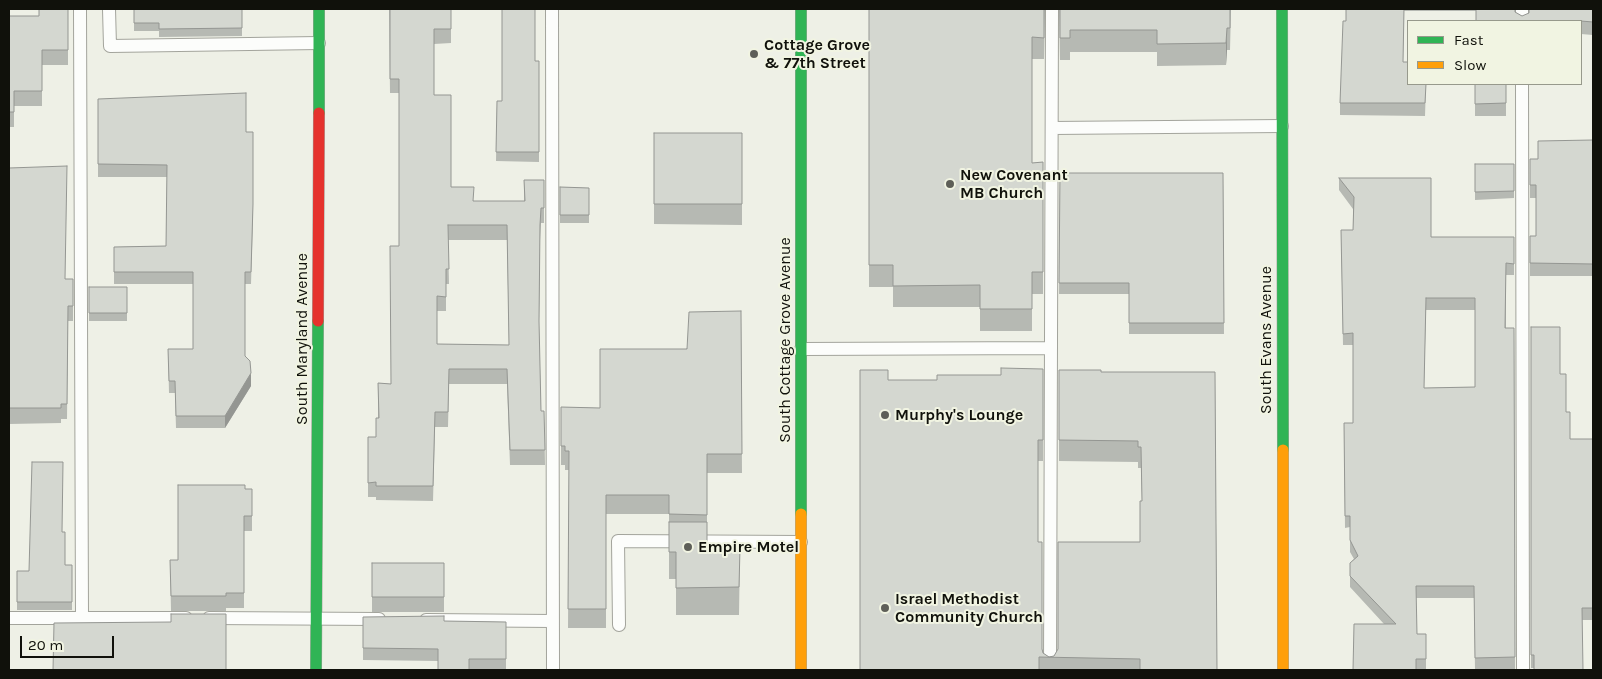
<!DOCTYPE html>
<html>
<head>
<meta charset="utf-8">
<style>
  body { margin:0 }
  #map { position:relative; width:1602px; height:679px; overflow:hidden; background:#eef0e6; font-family:Karla,sans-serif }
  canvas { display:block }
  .frame { position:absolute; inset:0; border:10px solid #10110b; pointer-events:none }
  .legend { position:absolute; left:1407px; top:20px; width:175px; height:65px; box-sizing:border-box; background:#f1f4e2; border:1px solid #97998c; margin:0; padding:6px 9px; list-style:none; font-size:15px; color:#10110b }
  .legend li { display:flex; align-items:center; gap:10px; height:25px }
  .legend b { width:25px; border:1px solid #97998c }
  .scale { position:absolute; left:20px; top:636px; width:94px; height:22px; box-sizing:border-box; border:2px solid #10110b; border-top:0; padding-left:6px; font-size:15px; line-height:18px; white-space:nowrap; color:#10110b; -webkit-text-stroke:4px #f1f4e2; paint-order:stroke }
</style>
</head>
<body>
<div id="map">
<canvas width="1602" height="679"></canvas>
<div class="frame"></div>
<ul class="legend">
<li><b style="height:6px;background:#30b455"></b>Fast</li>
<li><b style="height:6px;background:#ff9f0a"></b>Slow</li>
</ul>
<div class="scale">20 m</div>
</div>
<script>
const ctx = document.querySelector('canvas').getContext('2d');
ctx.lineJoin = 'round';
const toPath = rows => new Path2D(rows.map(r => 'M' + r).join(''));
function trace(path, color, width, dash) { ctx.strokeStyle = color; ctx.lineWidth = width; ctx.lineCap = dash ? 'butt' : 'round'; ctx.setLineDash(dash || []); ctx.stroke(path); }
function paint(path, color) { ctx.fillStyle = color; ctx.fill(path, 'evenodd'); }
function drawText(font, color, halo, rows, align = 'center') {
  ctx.font = font + ' Karla,sans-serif'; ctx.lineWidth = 4; ctx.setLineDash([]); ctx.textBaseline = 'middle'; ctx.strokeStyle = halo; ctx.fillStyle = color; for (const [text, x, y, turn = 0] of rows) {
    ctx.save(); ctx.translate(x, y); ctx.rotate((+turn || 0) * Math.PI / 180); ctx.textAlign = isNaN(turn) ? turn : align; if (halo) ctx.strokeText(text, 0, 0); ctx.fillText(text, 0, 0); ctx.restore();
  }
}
const lane = toPath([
  [80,9,82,618],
  [109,9,110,46,319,43],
  [552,9,553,670],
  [1522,9,1522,21],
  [1522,84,1523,670],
  [1052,128,1282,126],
  [801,349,1051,348],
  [9,618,186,618],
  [209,618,379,619],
  [426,620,553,621],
  [619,625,618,541,801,542],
  [1050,670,1052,9]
]);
const fast = toPath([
  [801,9,801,514],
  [1282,9,1283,450],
  [319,113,319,9],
  [316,670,318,321]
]);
const slow = toPath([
  [1283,450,1283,670],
  [801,514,801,670]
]);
const jam = toPath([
  [318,321,319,113]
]);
trace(lane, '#a3a49c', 14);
trace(fast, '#a3a49c', 12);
trace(slow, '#a3a49c', 12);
trace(jam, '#a3a49c', 12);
trace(lane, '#fcfdfb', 12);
trace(fast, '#30b455', 11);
trace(slow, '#ff9f0a', 11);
trace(jam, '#e5322d', 11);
paint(toPath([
  [68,9,68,65,42,65,42,106,14,106,14,127,9,127,9,16,39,16],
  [134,9,242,9,242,36,159,37,159,31,134,31],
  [389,9,451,9,451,43,434,44,434,95,451,187,474,201,524,201,524,180,544,180,544,223,541,223,540,240,539,325,541,411,544,411,545,465,510,465,507,384,449,384,448,427,435,427,433,501,376,500,376,497,368,497,368,437,376,437,378,418,378,383,391,384,399,246,399,93,390,93],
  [448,240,507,240,509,345,437,344,437,311,446,311,446,284,449,284],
  [869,9,1045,9,1044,59,1032,59,1032,163,1043,162,1043,294,1032,294,1032,331,980,331,980,307,893,307,893,287,869,287],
  [1059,9,1231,9,1230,50,1227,50,1226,65,1157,66,1157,52,1070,52,1070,60,1060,60],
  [1346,9,1515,9,1515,12,1522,16,1593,9,1593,35,1581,34,1581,21,1476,21,1476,11,1404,11,1403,62,1426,84,1425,116,1340,115,1340,103,1346,21],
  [535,61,539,61,539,162,496,161,497,101,502,101],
  [1475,84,1506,84,1506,116,1475,116],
  [98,99,246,132,253,216,251,284,245,284,245,356,251,386,225,428,176,428,175,393,169,393,168,349,193,349,193,284,114,284,114,247,166,246,167,177,98,177],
  [654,133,742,133,742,225,654,224],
  [1593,140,1593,276,1530,276,1530,236,1536,236,1536,198,1530,198,1530,159,1538,159],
  [1475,164,1514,164,1514,198,1475,200],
  [9,168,65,279,73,279,73,321,68,321,67,419,61,419,61,423,9,424],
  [1060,173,1223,173,1224,334,1129,334,1129,294,1059,294],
  [1339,178,1431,237,1514,237,1514,275,1506,275,1506,328,1514,328,1515,669,1475,670,1474,598,1416,598,1417,634,1426,634,1426,670,1353,670,1384,624,1350,587,1350,563,1354,559,1350,552,1350,527,1345,528,1344,423,1353,423,1353,345,1343,345,1341,230,1353,230,1353,209,1339,190],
  [1426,310,1475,310,1475,387,1424,388],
  [560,187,589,188,589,223,560,223],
  [89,287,127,287,127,321,89,321],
  [741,311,742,473,707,473,707,549,740,548,739,615,676,615,676,579,669,579,669,514,606,514,606,628,568,628,569,470,565,470,565,465,561,465,561,407,600,408],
  [1531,327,1560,374,1570,439,1593,439,1593,620,1582,620,1534,668,1531,668],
  [1043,369,1043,461,1038,461,1038,542,1042,649,1043,653,1049,657,1054,656,1140,542,1142,501,1141,468,1138,468,1138,462,1059,461,1059,370,1101,372,1215,372,1217,670,860,670,888,380,937,380,1001,375],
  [245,489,252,489,252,531,244,531,244,608,226,608,226,611,171,611,170,560,178,560],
  [63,532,65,565,72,565,72,610,17,610,17,571,29,571],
  [372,563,444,563,444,612,372,612],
  [363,617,444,621,506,622,506,670,438,670,438,661,363,660]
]), '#b6b9b3');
paint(toPath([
  [1227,28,1227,50,1226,65,1226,43],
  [251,373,251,386,225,428,225,416]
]), '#949692');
const building = toPath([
  [39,9,68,9,68,50,42,50,42,91,14,91,14,112,9,112,9,16,39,16,39,9],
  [134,9,242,9,242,28,159,29,159,23,134,23,134,9],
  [390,9,451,9,451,29,434,29,434,95,451,95,451,187,474,187,473,201,525,201,524,180,544,180,544,208,541,208,540,225,539,321,541,411,544,411,545,450,510,450,507,369,449,369,448,412,435,412,433,486,376,486,376,482,368,483,368,437,376,437,376,418,379,418,378,383,391,384,390,246,399,246,399,79,390,79,390,9],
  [448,225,507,225,509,345,437,344,437,296,446,297,446,269,449,269,448,225],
  [502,9,535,9,535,61,539,61,539,152,496,152,497,101,502,101,502,9],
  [869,9,1044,9,1044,38,1032,37,1032,163,1043,162,1043,272,1032,272,1032,309,980,309,980,285,893,286,893,265,869,265,869,9],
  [1060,9,1230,9,1230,28,1227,28,1226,43,1157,44,1157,30,1070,30,1070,38,1060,38,1060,9],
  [1346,9,1404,9,1403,62,1408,62,1408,84,1426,84,1425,103,1340,103,1343,21,1346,21,1346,9],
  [1476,9,1515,9,1515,12,1522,16,1529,13,1529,9,1593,9,1593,22,1581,21,1476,21,1476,9],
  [1475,84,1506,84,1506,103,1475,104,1475,84],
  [246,93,246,132,253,132,253,204,251,272,245,272,245,356,250,361,251,373,225,416,176,416,175,381,169,381,168,349,193,349,193,272,114,272,114,247,166,246,167,165,98,164,98,99,246,93],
  [654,133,742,133,742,204,654,204,654,133],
  [1593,140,1593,264,1530,263,1530,236,1536,236,1536,185,1530,185,1530,159,1538,159,1538,141,1593,140],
  [1475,164,1514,164,1514,191,1475,192,1475,164],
  [67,166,65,279,73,279,73,306,68,306,67,404,61,404,61,408,9,408,9,168,67,166],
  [1060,173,1223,173,1224,323,1129,323,1129,283,1059,283,1060,173],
  [1339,178,1431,178,1431,237,1514,237,1514,264,1506,263,1505,328,1514,328,1515,657,1475,658,1474,586,1416,586,1417,634,1426,634,1426,659,1416,659,1416,670,1353,670,1354,624,1396,624,1350,576,1350,563,1358,556,1350,540,1350,516,1345,516,1344,423,1353,423,1353,333,1343,334,1341,230,1353,230,1354,197,1339,178],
  [1426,298,1475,298,1475,387,1424,388,1426,298],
  [560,187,589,188,589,215,560,215,560,187],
  [89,287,127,287,127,313,89,313,89,287],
  [741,311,742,454,707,454,707,515,669,514,669,495,606,495,606,609,568,609,569,451,565,451,565,446,561,446,561,407,600,408,600,349,687,349,689,312,741,311],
  [1531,327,1560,327,1560,374,1566,374,1566,412,1570,412,1570,439,1593,439,1593,608,1582,608,1583,670,1534,670,1534,655,1531,655,1531,327],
  [1001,368,1043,369,1043,440,1038,440,1038,542,1042,542,1042,649,1043,653,1049,657,1054,656,1058,649,1058,542,1140,542,1140,501,1142,501,1141,447,1138,447,1138,441,1059,440,1059,370,1101,370,1101,372,1215,372,1217,670,1140,670,1140,659,1039,657,1039,670,860,670,860,370,888,370,888,380,937,380,937,375,1001,375,1001,368],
  [32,462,63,462,62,532,65,532,65,565,72,565,72,602,17,602,17,571,29,571,32,462],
  [178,485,245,485,245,489,252,489,252,516,244,516,244,593,226,593,226,596,171,596,170,560,178,560,178,485],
  [669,522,707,522,707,549,740,548,739,587,676,588,676,552,669,552,669,522],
  [372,563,444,563,444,597,372,597,372,563],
  [171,614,226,614,226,670,53,670,54,623,171,622,171,614],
  [444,616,444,621,506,622,506,659,469,659,469,670,438,670,438,649,363,648,363,617,444,616]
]);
paint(building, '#d4d7d0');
trace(building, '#949692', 1);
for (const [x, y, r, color] of [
  [754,54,5,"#5e5f58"],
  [950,184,5,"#5e5f58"],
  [885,415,5,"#5e5f58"],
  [688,547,5,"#5e5f58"],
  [885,608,5,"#5e5f58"]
]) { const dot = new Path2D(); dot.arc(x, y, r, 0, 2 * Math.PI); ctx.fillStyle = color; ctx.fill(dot); trace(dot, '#f1f4e2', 2); }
drawText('bold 16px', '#10110b', '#f1f4e2', [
  ["Cottage Grove",764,45],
  ["& 77th Street",764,63],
  ["New Covenant",960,175],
  ["MB Church",960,193],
  ["Murphy's Lounge",895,415],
  ["Empire Motel",698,547],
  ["Israel Methodist",895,599],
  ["Community Church",895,617]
], 'left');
drawText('16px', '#10110b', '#f1f4e2', [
  ["South Maryland Avenue",302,339,-90],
  ["South Cottage Grove Avenue",785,340,-90],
  ["South Evans Avenue",1266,340,-90]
]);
</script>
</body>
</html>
